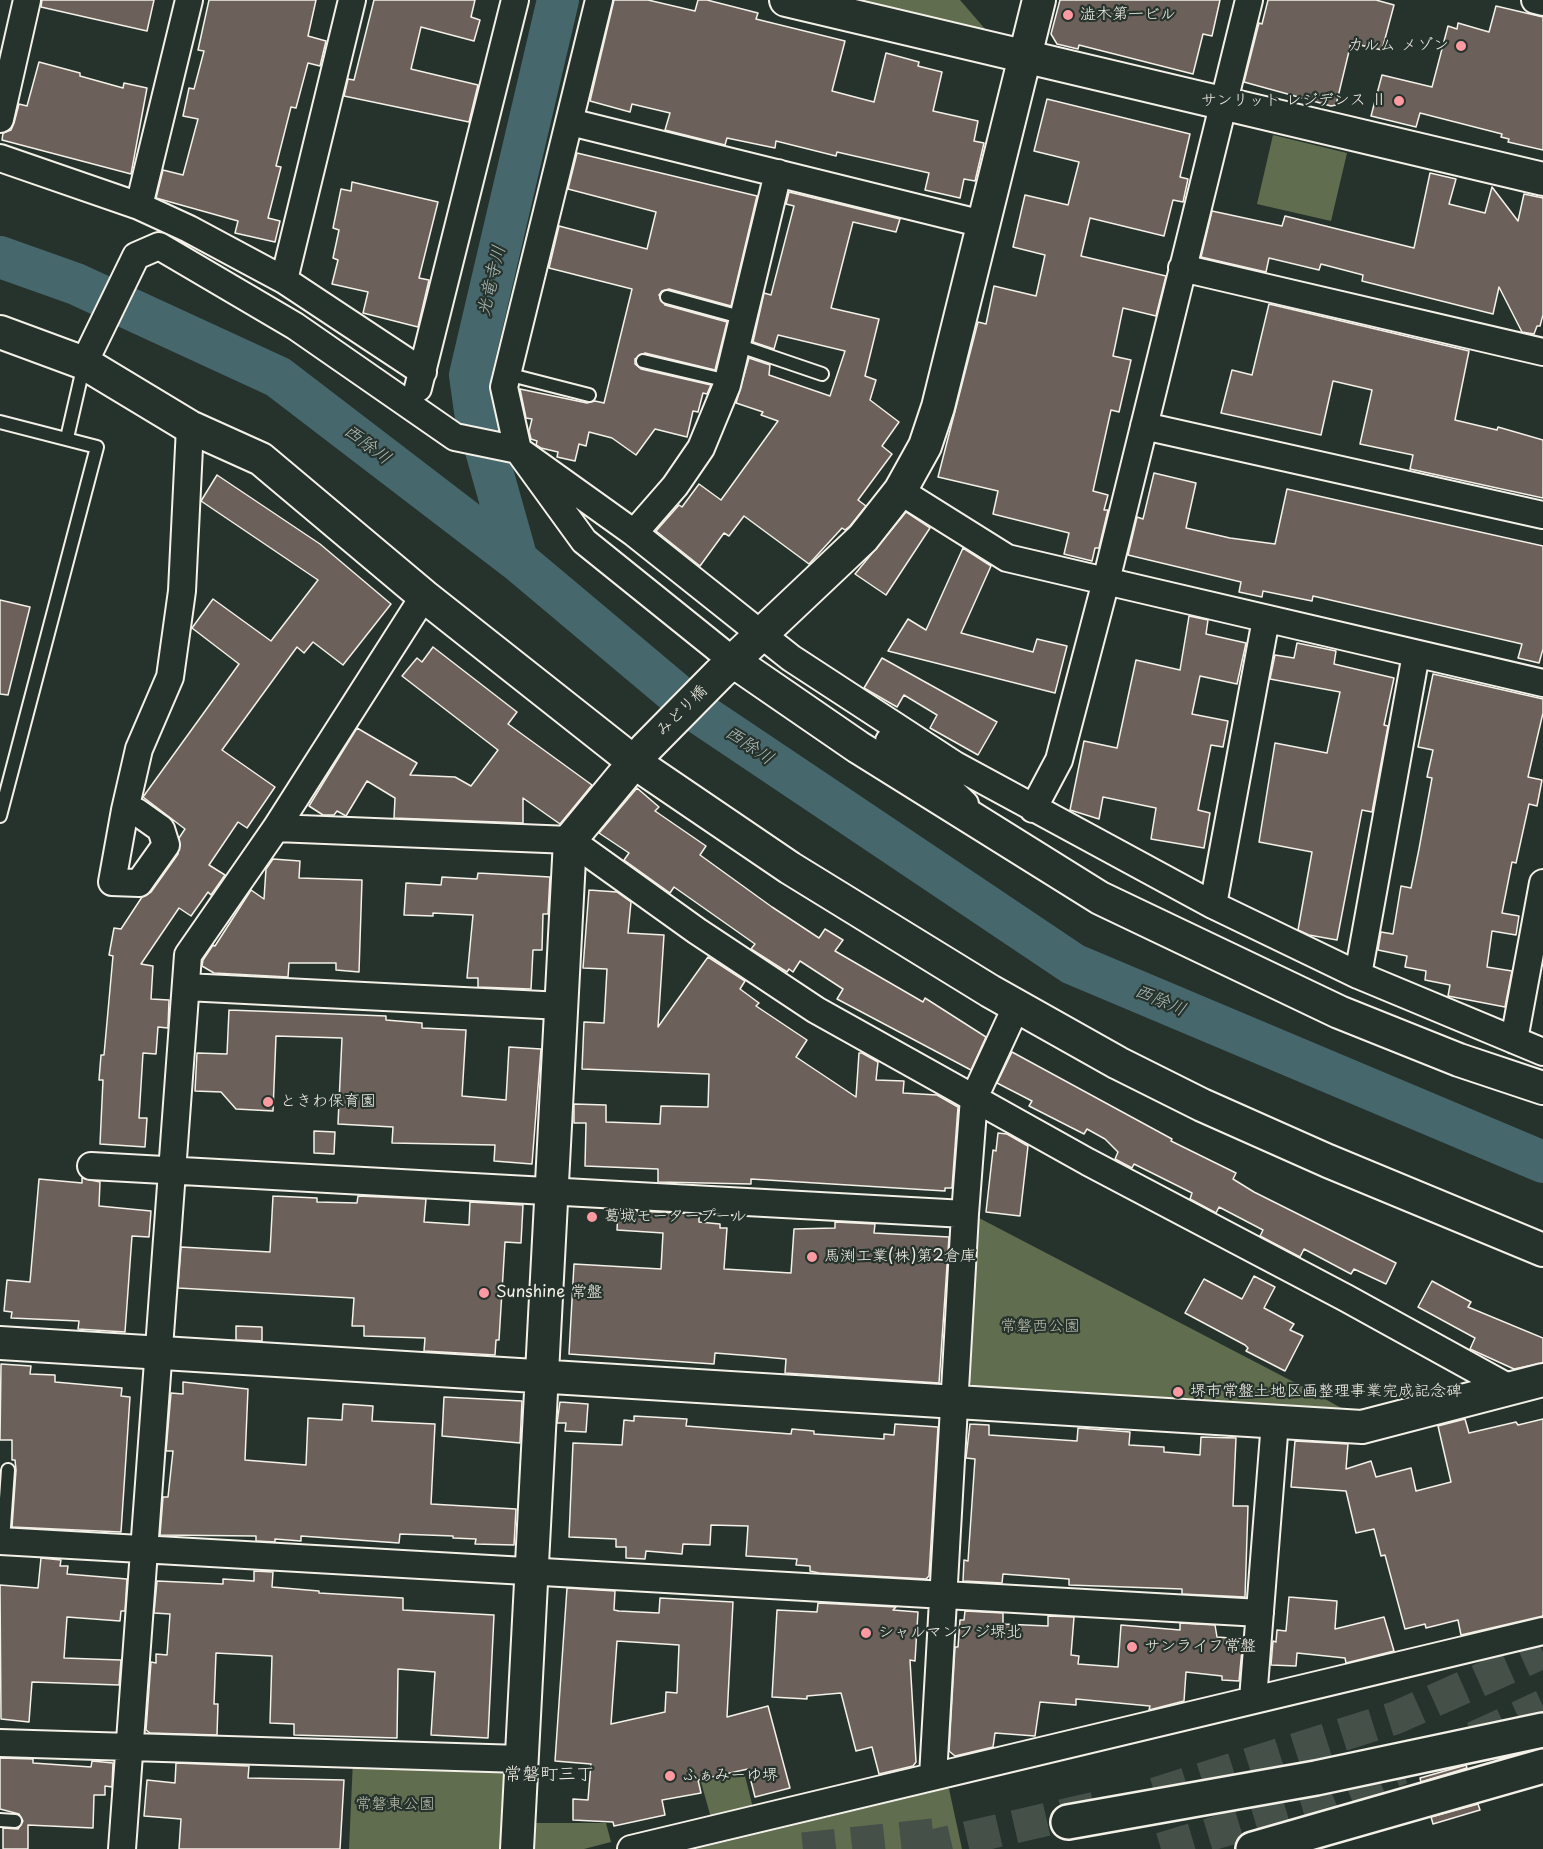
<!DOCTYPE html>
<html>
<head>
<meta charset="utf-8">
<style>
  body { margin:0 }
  canvas { display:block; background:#26332d }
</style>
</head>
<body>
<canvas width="1543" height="1849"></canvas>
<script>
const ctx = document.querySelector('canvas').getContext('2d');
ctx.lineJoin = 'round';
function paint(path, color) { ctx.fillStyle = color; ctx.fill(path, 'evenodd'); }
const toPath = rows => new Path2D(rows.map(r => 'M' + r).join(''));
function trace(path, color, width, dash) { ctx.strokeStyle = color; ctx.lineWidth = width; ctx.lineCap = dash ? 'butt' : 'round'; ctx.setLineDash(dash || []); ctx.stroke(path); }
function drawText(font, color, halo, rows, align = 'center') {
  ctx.font = font + ' "Playpen Sans","Klee One",sans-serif'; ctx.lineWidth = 4.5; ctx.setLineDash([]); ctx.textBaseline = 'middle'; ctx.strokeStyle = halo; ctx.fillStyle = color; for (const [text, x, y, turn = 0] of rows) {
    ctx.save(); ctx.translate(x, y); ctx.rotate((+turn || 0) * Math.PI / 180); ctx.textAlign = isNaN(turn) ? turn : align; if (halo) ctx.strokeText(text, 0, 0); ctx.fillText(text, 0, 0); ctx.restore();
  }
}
paint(toPath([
  [836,0,960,0,992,37],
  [1273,135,1347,153,1331,221,1257,204],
  [979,1218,1309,1390,1343,1409,977,1391,968,1380],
  [353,1760,499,1765,507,1772,503,1849,349,1849],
  [744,1772,753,1808,711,1818,701,1782],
  [949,1789,962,1849,696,1849,946,1789],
  [533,1823,606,1823,611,1842,584,1849,531,1849]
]), '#616d4f');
trace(toPath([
  [0,257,76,284,278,377,517,560,699,713,1073,964,1543,1162],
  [517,560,475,411,470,375,558,0]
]), '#46676c', 42);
const building = toPath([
  [42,0,154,0,147,31,41,7,42,0],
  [209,0,316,0,308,36,326,41,320,66,308,63,296,108,291,107,276,166,281,167,268,218,280,221,275,242,235,233,238,221,156,198,163,170,183,175,198,119,183,116,189,88,194,89,204,51,198,50,209,0],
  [374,0,475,0,471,17,480,20,474,41,421,27,411,69,478,85,469,122,344,96,348,79,354,80,374,0],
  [614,0,648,0,695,11,698,0,707,0,758,13,756,19,845,41,832,91,874,102,886,53,919,62,918,66,942,72,933,111,978,121,974,141,984,143,975,181,964,179,960,198,925,190,929,173,837,152,836,156,776,141,775,148,727,138,725,145,665,130,670,113,632,104,630,112,590,101,614,0],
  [1060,0,1220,0,1212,36,1203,34,1193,74,1079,45,1078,49,1057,44,1051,34,1060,0],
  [1268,0,1376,0,1394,5,1382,50,1351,43,1336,105,1331,106,1244,82,1259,23,1262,24,1268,0],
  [1496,6,1543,17,1543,150,1508,142,1509,139,1501,137,1502,134,1420,113,1416,127,1371,116,1382,75,1432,87,1448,26,1457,29,1458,23,1489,32,1496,6],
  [39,62,80,73,80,76,123,88,124,83,147,88,131,174,2,140,3,133,11,130,14,123,19,104,27,106,39,62],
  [1047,99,1190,134,1180,177,1188,179,1183,202,1173,200,1164,236,1090,218,1081,256,1166,276,1156,316,1123,308,1113,356,1131,360,1119,412,1111,410,1093,491,1108,495,1104,510,1108,510,1099,548,1095,548,1092,561,1064,554,1069,533,993,514,998,491,938,477,978,322,986,324,994,286,1036,296,1045,255,1013,247,1025,195,1068,205,1079,162,1034,151,1047,99],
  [577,153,757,196,731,306,669,289,662,291,659,295,665,305,727,322,715,370,645,353,635,359,635,364,641,369,711,385,707,394,703,393,698,412,693,411,687,437,655,429,636,455,612,438,589,432,586,446,579,444,575,461,557,457,558,452,541,448,536,445,537,441,531,439,529,431,532,419,526,418,520,389,587,403,595,401,604,403,632,289,549,268,559,226,647,249,656,212,568,189,577,153],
  [1430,173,1456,179,1449,204,1485,213,1492,187,1518,221,1524,194,1543,198,1543,315,1540,326,1537,326,1534,334,1522,332,1499,287,1493,314,1362,281,1363,275,1321,264,1319,270,1269,258,1266,272,1201,257,1212,211,1282,226,1285,216,1414,248,1430,173],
  [352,182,438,202,419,278,429,280,418,327,363,313,368,292,332,284,338,260,333,258,339,230,333,228,341,189,351,191,352,182],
  [789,192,900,219,896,232,853,222,831,308,879,319,865,376,876,380,870,400,899,422,882,446,892,454,858,500,866,506,850,526,845,530,842,528,809,564,744,516,729,536,724,533,700,566,656,531,679,505,682,507,699,484,721,500,778,421,761,415,763,412,736,403,749,358,770,365,769,375,830,396,845,351,778,335,774,349,753,342,764,293,771,295,794,206,786,204,789,192],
  [1269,304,1469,351,1455,420,1497,430,1498,427,1543,440,1543,498,1410,469,1413,455,1360,444,1372,390,1333,381,1321,435,1221,413,1232,370,1252,375,1269,304],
  [1154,473,1196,483,1186,528,1230,538,1275,544,1287,489,1543,546,1543,649,1539,663,1518,658,1522,644,1313,596,1312,601,1263,591,1262,597,1239,592,1241,582,1128,555,1137,517,1143,519,1154,473],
  [217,475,320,544,391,604,343,665,313,642,304,653,297,647,222,750,275,787,247,828,238,822,209,865,225,875,211,895,208,892,191,916,179,908,141,964,153,966,151,999,169,1000,168,1028,158,1027,156,1054,143,1053,139,1118,147,1118,145,1147,100,1144,103,1080,99,1080,101,1055,104,1055,113,956,109,955,114,928,121,929,142,897,151,892,178,854,179,838,185,829,143,797,239,664,192,628,213,599,271,641,318,580,201,501,217,475],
  [906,512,930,528,886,595,855,574,906,512],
  [963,548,991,566,961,633,1033,652,1037,639,1067,646,1055,693,888,651,908,619,926,630,963,548],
  [0,600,30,607,8,695,0,694,0,600],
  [1189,616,1208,620,1206,634,1246,643,1237,684,1200,676,1192,714,1228,721,1223,747,1211,745,1198,810,1210,813,1204,848,1151,839,1156,808,1103,797,1099,819,1070,810,1084,741,1117,748,1136,660,1180,670,1189,616],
  [1297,643,1336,651,1334,664,1394,678,1384,725,1388,726,1372,812,1362,810,1337,940,1309,935,1298,930,1312,852,1259,842,1275,743,1327,753,1340,692,1270,679,1275,655,1294,658,1297,643],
  [433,647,517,712,508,724,592,785,560,824,523,798,523,823,394,818,395,798,367,781,346,816,337,811,334,815,323,815,309,806,357,728,417,763,410,775,455,777,471,786,498,750,402,676,417,658,422,662,433,647],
  [882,658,997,722,978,755,930,728,937,715,904,695,897,707,864,688,882,658],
  [1433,674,1543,699,1543,713,1528,777,1542,780,1537,806,1529,804,1516,863,1512,862,1502,913,1519,916,1516,935,1492,931,1487,967,1512,971,1505,1007,1448,996,1450,985,1425,980,1426,971,1405,967,1407,956,1378,950,1381,932,1393,934,1401,886,1411,888,1419,849,1432,778,1427,777,1433,750,1418,747,1433,674],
  [637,788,659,807,655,811,706,846,700,855,772,907,819,938,825,929,843,940,835,951,923,1002,925,998,986,1037,971,1070,837,999,843,989,800,961,793,972,789,969,787,972,751,949,755,944,674,887,670,893,624,860,629,853,599,833,637,788],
  [273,859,300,861,299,878,362,880,359,972,336,970,336,963,289,963,288,977,214,973,202,966,203,960,213,945,215,946,251,890,264,899,266,869,273,859],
  [478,873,550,877,548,914,543,914,542,950,533,950,531,989,478,987,478,978,467,978,473,915,433,913,433,916,404,915,406,883,441,885,442,877,477,879,478,873],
  [589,890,617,892,631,902,628,933,664,935,658,1027,708,957,745,981,740,989,759,1003,756,1006,807,1040,796,1057,856,1097,859,1053,862,1053,878,1062,876,1080,904,1081,903,1093,937,1095,958,1107,952,1188,945,1188,945,1191,751,1179,751,1184,658,1182,658,1169,585,1166,586,1123,574,1123,574,1104,606,1105,606,1122,660,1124,661,1106,708,1107,709,1074,582,1069,584,1022,604,1023,607,969,583,968,589,890],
  [229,1010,386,1016,386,1020,422,1023,422,1028,466,1030,462,1096,506,1100,509,1047,541,1049,532,1164,494,1161,495,1145,392,1143,393,1127,338,1124,342,1038,276,1036,273,1111,236,1109,221,1092,195,1091,197,1053,227,1054,229,1010],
  [1012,1052,1172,1139,1171,1141,1236,1173,1233,1179,1254,1192,1396,1263,1386,1284,1354,1269,1351,1274,1304,1249,1300,1257,1260,1236,1263,1230,1219,1207,1216,1213,1190,1199,1192,1193,1134,1164,1132,1168,1115,1159,1118,1152,1105,1139,1087,1129,1084,1134,1029,1106,1032,1101,997,1083,1012,1052],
  [314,1131,335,1132,334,1154,314,1153,314,1131],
  [998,1133,1007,1134,1028,1146,1020,1216,986,1212,993,1150,996,1151,998,1133],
  [82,1178,100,1182,99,1206,151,1211,149,1237,132,1236,125,1332,78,1329,79,1321,11,1318,12,1312,4,1311,7,1280,30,1282,39,1179,82,1183,82,1178],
  [273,1196,317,1198,317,1202,357,1203,358,1196,426,1199,424,1222,469,1225,470,1202,523,1205,521,1243,505,1242,499,1340,496,1340,495,1355,424,1351,425,1338,364,1336,364,1326,352,1326,354,1298,178,1288,181,1247,270,1252,273,1196],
  [618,1210,699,1214,699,1222,720,1224,720,1228,727,1228,724,1269,791,1273,794,1229,835,1228,835,1222,875,1224,874,1233,949,1237,939,1383,785,1373,786,1359,753,1356,715,1353,714,1364,569,1354,574,1264,661,1269,663,1233,617,1230,618,1210],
  [1254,1276,1275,1287,1264,1308,1294,1324,1290,1330,1303,1336,1285,1371,1246,1351,1248,1348,1245,1345,1185,1313,1204,1279,1242,1299,1254,1276],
  [1432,1281,1471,1302,1468,1307,1543,1338,1543,1363,1514,1369,1470,1349,1475,1338,1418,1307,1432,1281],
  [236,1326,262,1327,262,1341,236,1340,236,1326],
  [1,1364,31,1366,30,1374,55,1375,55,1382,122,1388,121,1396,130,1397,121,1532,12,1527,16,1470,15,1460,12,1460,12,1440,0,1440,1,1364],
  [183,1382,248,1389,245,1460,306,1465,308,1418,342,1420,343,1404,373,1406,372,1421,435,1424,431,1504,516,1509,514,1545,475,1544,476,1539,453,1538,453,1536,400,1534,399,1543,301,1536,301,1541,275,1539,275,1542,256,1541,256,1536,160,1535,163,1497,168,1497,173,1451,166,1451,171,1393,183,1394,183,1382],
  [444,1397,522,1401,520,1443,442,1436,444,1397],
  [560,1402,588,1404,586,1432,565,1431,566,1423,557,1423,560,1402],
  [634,1416,687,1419,686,1426,791,1434,792,1429,814,1431,814,1434,884,1439,884,1434,894,1435,895,1424,938,1427,929,1576,926,1579,819,1573,810,1571,810,1566,796,1565,797,1559,746,1556,748,1526,711,1525,710,1545,683,1544,682,1554,646,1551,645,1559,626,1558,626,1547,616,1547,616,1539,569,1537,573,1443,622,1445,624,1420,634,1421,634,1416],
  [1465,1419,1469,1433,1516,1422,1518,1425,1543,1419,1543,1616,1461,1635,1458,1620,1426,1628,1425,1624,1405,1629,1385,1555,1381,1556,1374,1529,1356,1533,1346,1491,1291,1487,1295,1441,1348,1444,1346,1469,1371,1461,1376,1477,1411,1468,1416,1491,1451,1482,1438,1426,1465,1419],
  [970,1424,989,1425,989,1435,1077,1441,1078,1428,1130,1432,1129,1445,1164,1447,1164,1452,1200,1455,1201,1437,1236,1438,1233,1506,1248,1506,1245,1597,1182,1594,1182,1589,1069,1585,1069,1579,1003,1574,1002,1583,963,1581,964,1560,968,1561,975,1459,966,1458,970,1424],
  [41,1558,61,1560,60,1566,68,1566,67,1574,127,1579,125,1611,121,1611,120,1621,67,1617,64,1658,121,1660,119,1685,32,1682,29,1722,1,1719,0,1585,38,1588,41,1558],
  [254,1571,273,1572,272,1587,319,1591,319,1593,403,1598,403,1610,494,1615,488,1738,431,1735,435,1672,398,1669,397,1738,294,1735,294,1724,270,1723,272,1656,216,1653,214,1704,218,1704,217,1735,150,1733,146,1730,151,1662,156,1663,156,1654,167,1655,170,1614,154,1613,157,1581,223,1584,223,1579,254,1581,254,1571],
  [567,1588,615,1591,614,1610,619,1611,659,1613,660,1598,733,1602,727,1717,768,1706,790,1788,755,1797,748,1769,698,1780,701,1793,662,1800,665,1815,614,1826,613,1822,573,1820,573,1799,588,1800,591,1764,555,1761,567,1588],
  [617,1641,679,1645,677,1693,666,1692,665,1712,611,1724,617,1641],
  [1289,1597,1337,1601,1335,1629,1384,1617,1394,1651,1346,1663,1345,1658,1297,1653,1296,1666,1271,1665,1273,1641,1276,1642,1277,1630,1286,1631,1289,1597],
  [818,1603,896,1607,893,1610,918,1612,915,1661,910,1660,916,1762,913,1766,879,1774,872,1747,856,1751,841,1693,807,1696,807,1699,772,1697,777,1610,817,1612,818,1603],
  [965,1611,1003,1613,1003,1624,1048,1626,1048,1616,1074,1617,1071,1655,1079,1656,1078,1664,1118,1667,1121,1625,1180,1630,1180,1623,1215,1625,1217,1637,1243,1639,1239,1681,1222,1680,1222,1676,1186,1672,1184,1701,1149,1710,1150,1706,1076,1699,1076,1705,1040,1702,1035,1736,995,1733,993,1747,955,1756,949,1751,955,1647,958,1647,960,1620,964,1620,965,1611],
  [0,1758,33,1759,33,1763,91,1767,92,1761,113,1763,112,1787,105,1786,105,1795,94,1795,93,1828,28,1825,28,1849,3,1849,3,1828,18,1829,23,1821,19,1814,0,1809,0,1758],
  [176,1763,249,1766,248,1778,344,1780,340,1849,179,1849,181,1819,144,1816,147,1780,175,1783,176,1763],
  [1466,1765,1467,1768,1421,1782,1420,1778,1466,1765],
  [1478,1804,1480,1810,1433,1824,1431,1817,1478,1804]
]);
paint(building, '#6c605a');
trace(building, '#f4f1e8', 1.5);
trace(toPath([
  [1474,1738,1543,1706],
  [1155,1794,1395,1718,1543,1652],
  [803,1849,942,1834],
  [919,1849,1096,1808],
  [1161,1849,1322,1801,1401,1768]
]), '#455049', 33, [33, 16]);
const service = toPath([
  [667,297,744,318],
  [737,345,822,374],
  [643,361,728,381],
  [507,374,589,395],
  [0,422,97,447,0,816],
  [67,438,84,364],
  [3,1541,8,1470],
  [0,1820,15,1821]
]);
const minor = toPath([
  [599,0,504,387,518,450,584,541,733,661],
  [1535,0,1543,2],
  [0,119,27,0],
  [570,122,983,224],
  [0,158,139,206,189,229,284,280,423,372],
  [139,206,189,0],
  [1182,268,1543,352],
  [284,280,352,0],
  [84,363,136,256,159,246,295,326,455,437,518,450,634,533,791,658,955,765,1213,905,1358,975,1543,1052],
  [418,388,515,0],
  [1144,426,1543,515],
  [900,491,1007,558,1543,683],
  [634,533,675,486,701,448,727,385,778,173],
  [889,741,936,776,965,804],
  [1033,809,1059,760,1106,581,1249,0],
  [125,810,137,812,161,829,166,845,139,883,112,882,125,810,139,749,170,677,182,591,190,427],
  [276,828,570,840,697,931,816,1010,1088,1162,1346,1298,1511,1389],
  [1213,905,1266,619],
  [1358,975,1416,654],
  [186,987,562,1006],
  [1514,1040,1543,883],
  [91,1166,965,1214],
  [0,1541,1260,1613],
  [1253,1699,1275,1422],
  [0,1743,521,1759],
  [933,1776,965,1214,974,1098,1017,1005],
  [122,1849,188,955,276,828,424,596],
  [631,1849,1543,1631]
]);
const tertiary = toPath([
  [786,0,1543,179],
  [0,332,84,363,190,427,261,459,424,596,634,762,790,868,990,991,1118,1063,1202,1105,1328,1161,1543,1250],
  [733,661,858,747,1100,898,1339,1012,1459,1060,1543,1088],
  [0,1343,1362,1427,1543,1380],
  [517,1849,570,840,646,748,719,674,863,538,900,491,925,446,938,407,1039,0]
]);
const motorway = toPath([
  [1068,1822,1316,1778,1543,1730],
  [1253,1849,1543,1766]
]);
trace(service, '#f4f1e8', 16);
trace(minor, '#f4f1e8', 30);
trace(tertiary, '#f4f1e8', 36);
trace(motorway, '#f4f1e8', 38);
trace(service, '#26332d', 12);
trace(minor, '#26332d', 26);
trace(tertiary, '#26332d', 32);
trace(motorway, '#26332d', 33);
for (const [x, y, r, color] of [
  [1068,15,6,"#ff9aa2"],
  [1461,46,6,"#ff9aa2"],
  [1399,101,6,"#ff9aa2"],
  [268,1102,6,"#ff9aa2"],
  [592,1217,6,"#ff9aa2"],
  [812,1257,6,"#ff9aa2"],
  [484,1293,6,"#ff9aa2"],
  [1178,1392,6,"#ff9aa2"],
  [866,1633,6,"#ff9aa2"],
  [1132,1647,6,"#ff9aa2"],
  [670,1776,6,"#ff9aa2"]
]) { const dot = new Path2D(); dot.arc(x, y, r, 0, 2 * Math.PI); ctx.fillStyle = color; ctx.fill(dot); trace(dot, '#26332d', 2); }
drawText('16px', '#f4f1e8', '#26332d', [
  ["澁木第一ビル",1080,15],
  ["カルム メゾン",1449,46,"right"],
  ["サンリット レジデンス Ⅱ",1387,101,"right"],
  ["ときわ保育園",280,1102],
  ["葛城モータープール",604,1217],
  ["馬渕工業(株)第2倉庫",824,1257],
  ["Sunshine 常盤",496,1293],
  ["堺市常盤土地区画整理事業完成記念碑",1190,1392],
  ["シャルマンフジ堺北",878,1633],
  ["サンライフ常盤",1144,1647],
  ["ふぁみーゆ堺",682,1776]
], 'left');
drawText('16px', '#f4f1e8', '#26332d', [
  ["みどり橋",682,711,-45]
]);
drawText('16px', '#b9bcab', '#26332d', [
  ["常磐西公園",1040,1327],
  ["常磐東公園",395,1805]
]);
drawText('italic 18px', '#aebab6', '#26332d', [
  ["光竜寺川",492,281,-77],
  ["西除川",367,445,37],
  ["西除川",749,746,34],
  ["西除川",1160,1001,23]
]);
drawText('18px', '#f4f1e8', '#26332d', [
  ["常磐町三丁",549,1775]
]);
</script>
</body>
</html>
